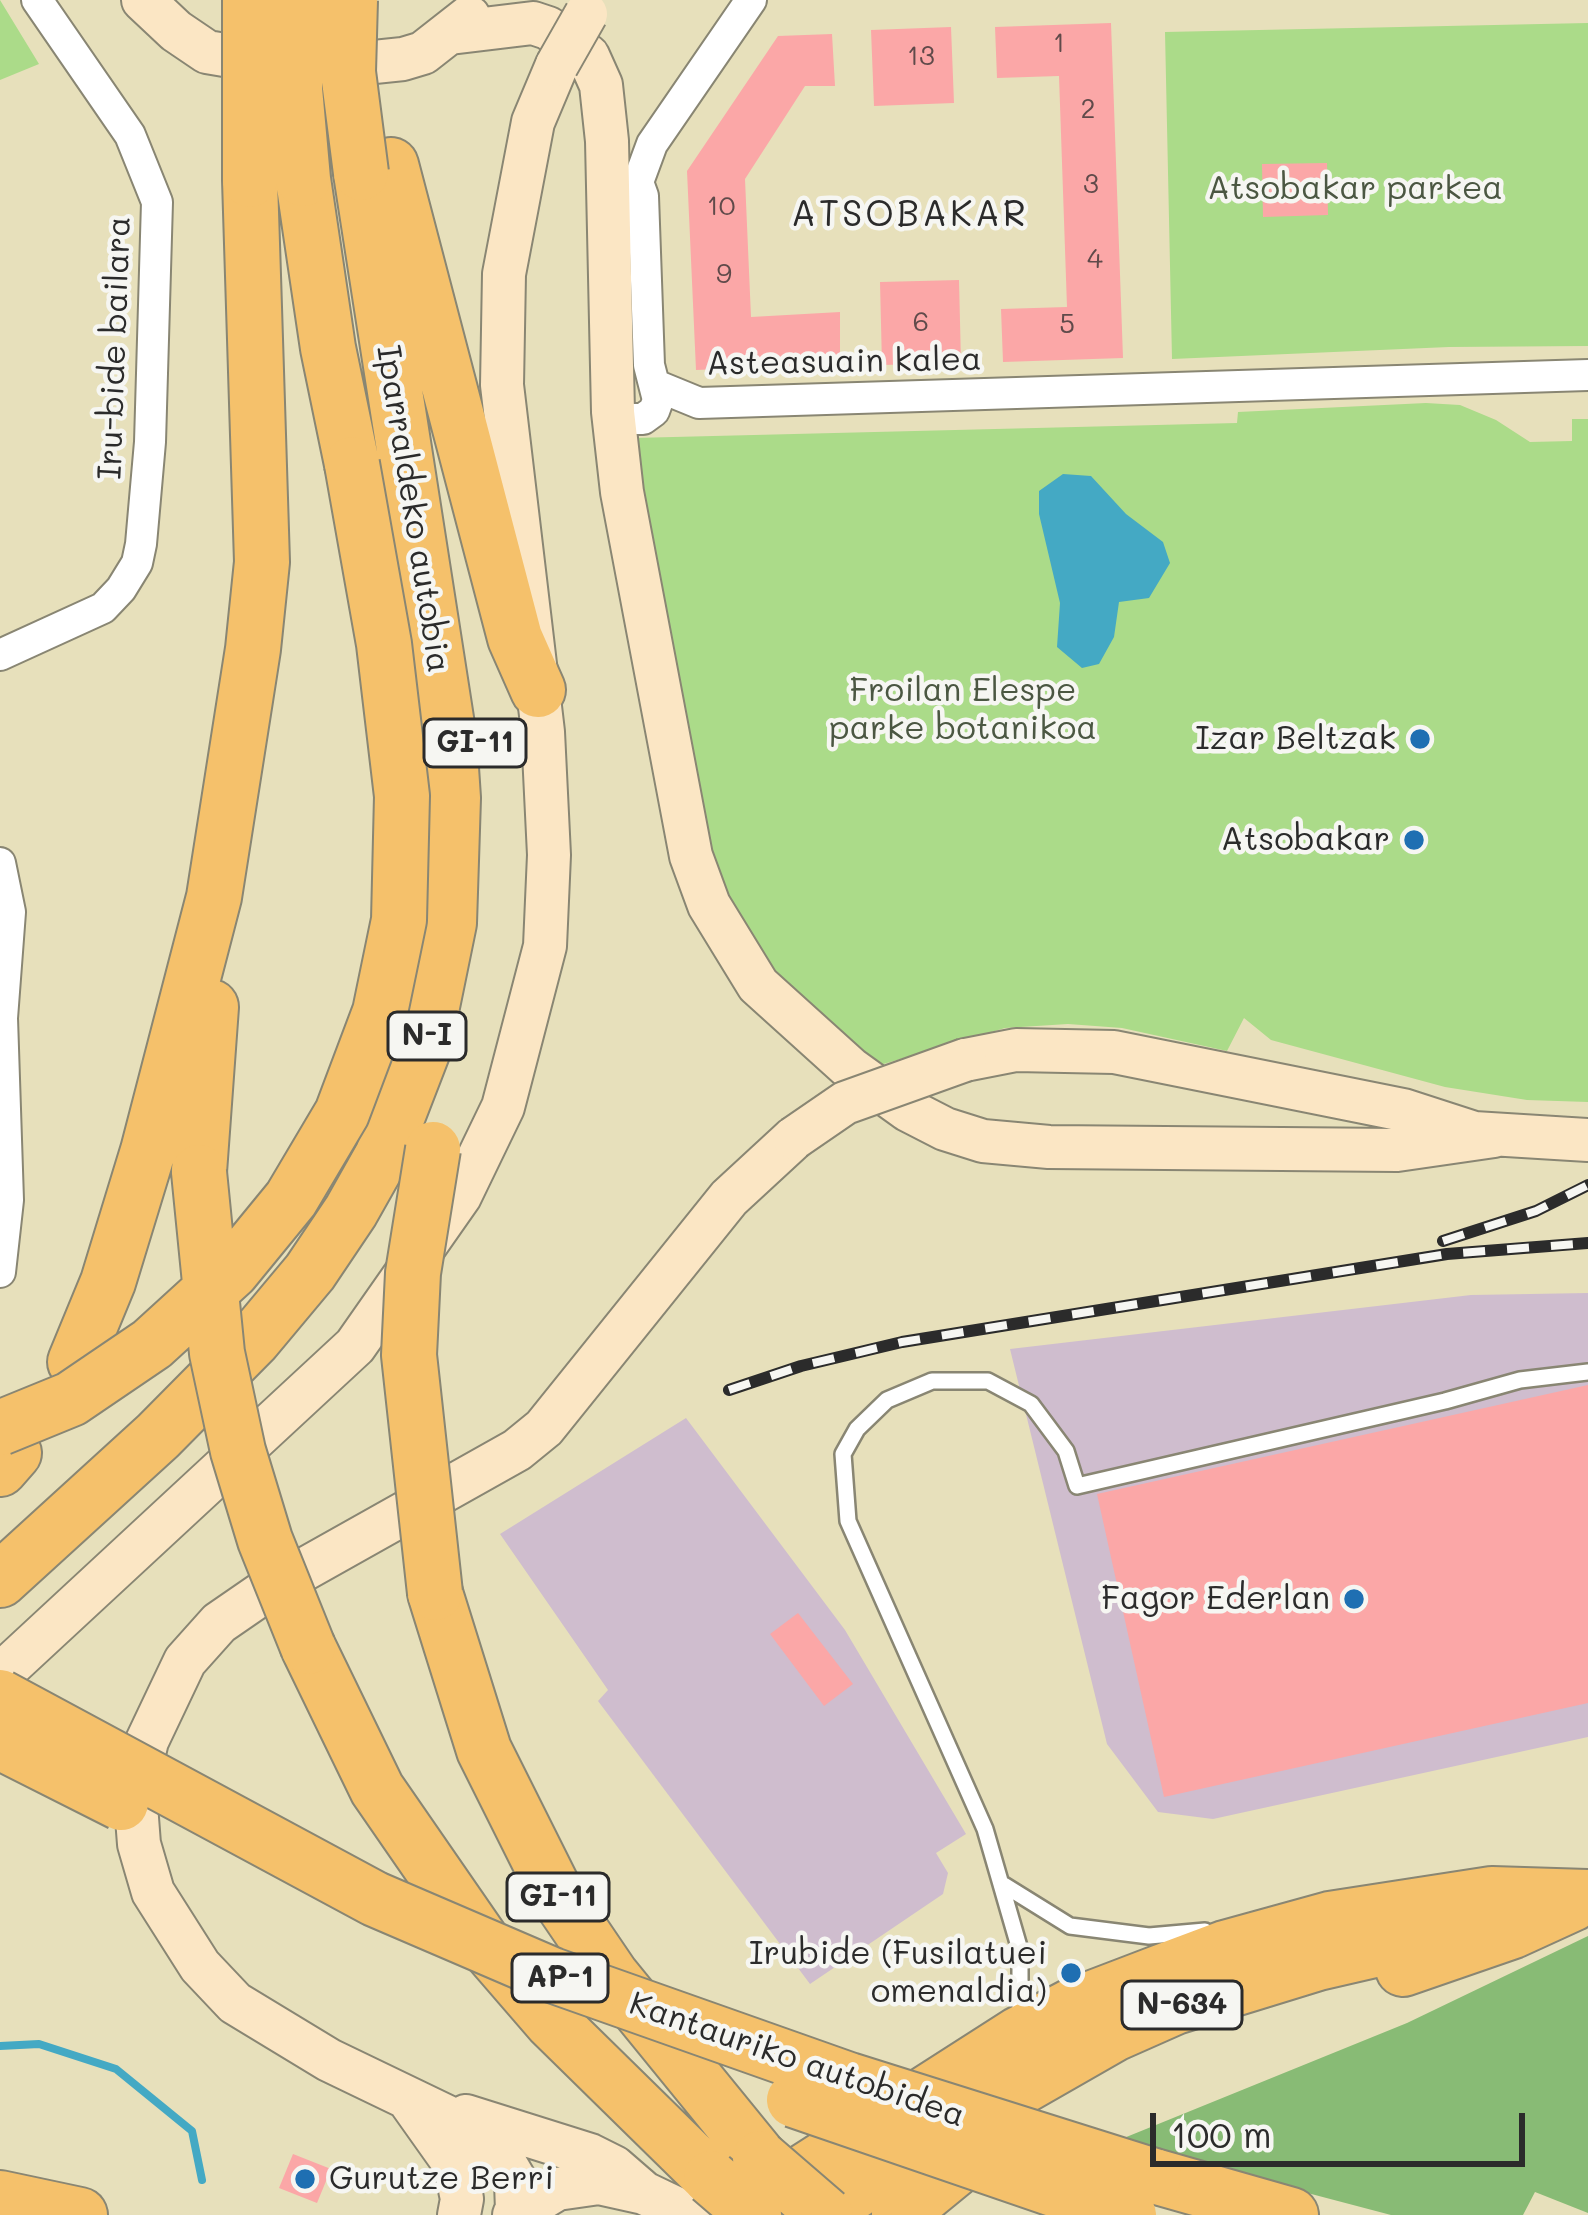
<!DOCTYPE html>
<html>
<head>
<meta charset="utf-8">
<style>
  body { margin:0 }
  #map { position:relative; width:1588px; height:2215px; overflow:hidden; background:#e7e0bb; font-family:Mali,sans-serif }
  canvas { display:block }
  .scale { position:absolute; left:1150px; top:2113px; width:375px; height:54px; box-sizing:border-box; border:6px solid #2b2b2b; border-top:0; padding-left:15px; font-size:36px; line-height:42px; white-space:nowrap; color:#2b2b2b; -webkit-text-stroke:9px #f6f6f2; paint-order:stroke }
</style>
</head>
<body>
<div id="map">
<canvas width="1588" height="2215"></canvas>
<div class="scale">100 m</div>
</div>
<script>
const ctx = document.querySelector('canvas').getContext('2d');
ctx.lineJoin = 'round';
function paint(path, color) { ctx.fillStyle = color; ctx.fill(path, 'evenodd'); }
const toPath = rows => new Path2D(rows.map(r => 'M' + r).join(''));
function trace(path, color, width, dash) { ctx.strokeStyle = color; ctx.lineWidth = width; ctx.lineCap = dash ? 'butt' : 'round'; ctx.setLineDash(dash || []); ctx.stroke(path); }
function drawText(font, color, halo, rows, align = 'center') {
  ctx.font = font + ' Mali,sans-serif'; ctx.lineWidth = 9; ctx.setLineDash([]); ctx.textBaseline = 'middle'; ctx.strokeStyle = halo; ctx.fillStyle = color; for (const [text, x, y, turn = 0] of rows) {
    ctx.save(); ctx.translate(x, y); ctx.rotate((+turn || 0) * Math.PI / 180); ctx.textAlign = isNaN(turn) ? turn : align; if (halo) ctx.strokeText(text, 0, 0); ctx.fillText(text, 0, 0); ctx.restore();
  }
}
paint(toPath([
  [1588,1293,1588,1737,1213,1819,1158,1812,1107,1744,1010,1349,1471,1295],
  [686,1418,845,1630,966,1834,936,1853,948,1873,943,1894,810,1984,598,1701,608,1690,500,1534]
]), '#cfbdce');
paint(toPath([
  [0,0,39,64,0,80],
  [1588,23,1588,346,1449,347,1172,359,1165,32],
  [1426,403,1460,405,1496,420,1530,442,1572,441,1572,419,1588,419,1588,1102,1527,1100,1445,1087,1271,1040,1244,1018,1227,1051,1122,1028,1068,1024,1005,1028,870,1068,775,982,707,864,633,438,1237,423,1238,412]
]), '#abdb89');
paint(toPath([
  [1588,1936,1588,2213,1535,2192,1523,2215,1391,2215,1114,2142,1407,2023]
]), '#88bb75');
paint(toPath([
  [1063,474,1091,476,1126,514,1163,542,1170,563,1149,598,1119,602,1114,637,1099,664,1082,668,1057,647,1060,603,1039,514,1039,491]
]), '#44a9c4');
trace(toPath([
  [0,2046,39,2044,116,2069,192,2131,202,2180]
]), '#44a9c4', 8);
paint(toPath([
  [1111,23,1123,358,1003,362,1001,309,1067,307,1059,76,997,78,995,27],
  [951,27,954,103,874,106,871,30],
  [832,34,835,86,805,86,745,179,751,317,840,312,840,364,696,370,687,171,778,36],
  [1327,163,1328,215,1263,217,1262,164],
  [959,280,961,363,882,365,880,282],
  [1588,1385,1588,1703,1164,1797,1097,1494],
  [798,1613,853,1684,824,1706,770,1634],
  [293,2154,331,2169,317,2203,279,2188]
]), '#fba7a7');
const lane = toPath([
  [1004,1885,1070,1926,1149,1936,1205,1931],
  [1020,2019,1020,1950,985,1829,848,1521,843,1454,857,1429,887,1400,932,1381,988,1381,1031,1404,1066,1451,1077,1486,1445,1401,1520,1380,1588,1372]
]);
const street = toPath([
  [655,385,699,403,1588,375],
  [613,412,630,419,643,419,654,411,658,400,649,365,643,196,638,182,652,144,751,0],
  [0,655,103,608,121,589,137,563,141,544,150,442,157,202,130,135,37,0],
  [0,863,10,912,2,1018,8,1200,0,1272]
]);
const secondary = toPath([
  [143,0,176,31,207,52,307,69,403,59,423,53,469,17],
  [450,33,533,23,548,28,588,56,601,85,607,141,613,412,622,492,691,856,709,905,758,985,851,1069,908,1110,945,1129,983,1141,1049,1147,1397,1150,1494,1136],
  [965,1060,1016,1050,1114,1052,1403,1110,1474,1133,1588,1140],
  [0,1675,355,1346,460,1196,503,1107,545,946,549,855,543,732,502,385,504,274,533,122,557,65],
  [411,2103,455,2165,462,2199,459,2215],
  [466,2116,590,2155,614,2167,644,2193],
  [517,2211,516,2182,506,2165,466,2126,329,2060,235,2003,200,1966,153,1892,139,1844,135,1792,147,1741,185,1661,219,1623,264,1592,517,1450,544,1428,729,1198,794,1138],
  [514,2215,557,2189,599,2183,644,2193,690,2215]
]);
const highway = toPath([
  [391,165,515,638,538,690],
  [303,179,328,348,352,464],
  [199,1172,211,1007],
  [75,1362,108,1282,148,1151,214,897,253,649,262,562,250,180],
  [0,1469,14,1453],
  [0,1580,158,1436,254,1339,310,1272,351,1211,382,1156,423,1050,449,923,453,798,449,738,361,173],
  [435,1593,484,1750,556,1894,611,1975,760,2158],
  [308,1647,377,1789,482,1941,552,2022,711,2178],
  [1403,1969,1513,1931,1572,1904],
  [1154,2176,1291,2215],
  [0,2198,80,2215],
  [752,2205,1019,2034,1072,2006,1161,1972,1225,1948,1330,1919,1492,1894,1588,1897],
  [820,2215,941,2133,1114,2034,1175,2007,1318,1963,1435,1936],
  [899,2215,999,2133]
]);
trace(lane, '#898673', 20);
trace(street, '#898673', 34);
trace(secondary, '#898673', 46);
trace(highway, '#898673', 58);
trace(lane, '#fff', 15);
trace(street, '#fff', 30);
trace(secondary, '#fbe6c4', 42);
trace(highway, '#f5c16b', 54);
const rail = toPath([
  [1443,1241,1536,1211,1588,1185],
  [729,1390,801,1366,902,1342,1447,1254,1588,1243]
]);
trace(rail, '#2b2b2b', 12);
trace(rail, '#f6f6f2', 8, [22]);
const secondaryBridge = toPath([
  [557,65,586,14],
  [794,1138,845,1103,965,1060]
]);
const highwayBridge = toPath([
  [250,0,250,180],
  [297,0,295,89,303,179],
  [350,0,348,72,361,173],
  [433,1149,413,1273,409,1355,435,1593],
  [199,1172,217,1353,238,1451,265,1540,308,1647],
  [0,1428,71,1399,152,1344,232,1271,291,1199,342,1113,380,1012,399,920,402,796,384,644,352,464],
  [0,1697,375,1899,552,1975,849,2080,1154,2176],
  [0,1742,121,1803],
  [794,2100,1129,2215],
  [760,2158,826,2215],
  [711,2178,754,2215]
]);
trace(secondaryBridge, '#898673', 46, []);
trace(highwayBridge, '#898673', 58, []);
trace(secondaryBridge, '#fbe6c4', 42);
trace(highwayBridge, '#f5c16b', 54);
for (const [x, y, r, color] of [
  [1420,739,12,"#1f6fb2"],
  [1414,840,12,"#1f6fb2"],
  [1354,1599,12,"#1f6fb2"],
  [1071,1973,12,"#1f6fb2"],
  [305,2179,12,"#1f6fb2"]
]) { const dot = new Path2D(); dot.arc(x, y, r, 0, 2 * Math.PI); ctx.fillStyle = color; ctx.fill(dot); trace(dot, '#f6f6f2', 4.5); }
drawText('27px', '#5f4a4a', null, [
  ["1",1059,44],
  ["13",921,57],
  ["2",1088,110],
  ["3",1091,185],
  ["10",721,207],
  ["4",1095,260],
  ["9",724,275],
  ["6",921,323],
  ["5",1067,325]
]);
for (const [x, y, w] of [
  [475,743,102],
  [427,1036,78],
  [558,1897,102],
  [560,1978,96],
  [1182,2005,120]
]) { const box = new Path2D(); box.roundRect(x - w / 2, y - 24, w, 48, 9); ctx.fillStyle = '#f6f6f2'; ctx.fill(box); trace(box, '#2b2b2b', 3); }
drawText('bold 30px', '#2b2b2b', null, [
  ["GI-11",475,743],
  ["N-I",427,1036],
  ["GI-11",558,1897],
  ["AP-1",560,1978],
  ["N-634",1182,2005]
]);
drawText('33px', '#4b5742', '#f6f6f2', [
  ["Atsobakar parkea",1355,189],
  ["Froilan Elespe",963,691],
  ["parke botanikoa",963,729]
]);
drawText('33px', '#2b2b2b', '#f6f6f2', [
  ["Iru-bide bailara",115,348,-88],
  ["Asteasuain kalea",844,362,-1],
  ["Iparraldeko autobia",413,509,81],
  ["Kantauriko autobidea",797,2060,19]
]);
drawText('33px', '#2b2b2b', '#f6f6f2', [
  ["Izar Beltzak",1396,739],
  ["Atsobakar",1390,840],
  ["Fagor Ederlan",1330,1599],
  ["Irubide (Fusilatuei",1047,1954],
  ["omenaldia)",1047,1992],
  ["Gurutze Berri",329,2179,"left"]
], 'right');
ctx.letterSpacing = '3px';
drawText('36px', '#2b2b2b', '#f6f6f2', [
  ["ATSOBAKAR",910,215]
]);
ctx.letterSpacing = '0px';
</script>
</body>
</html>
